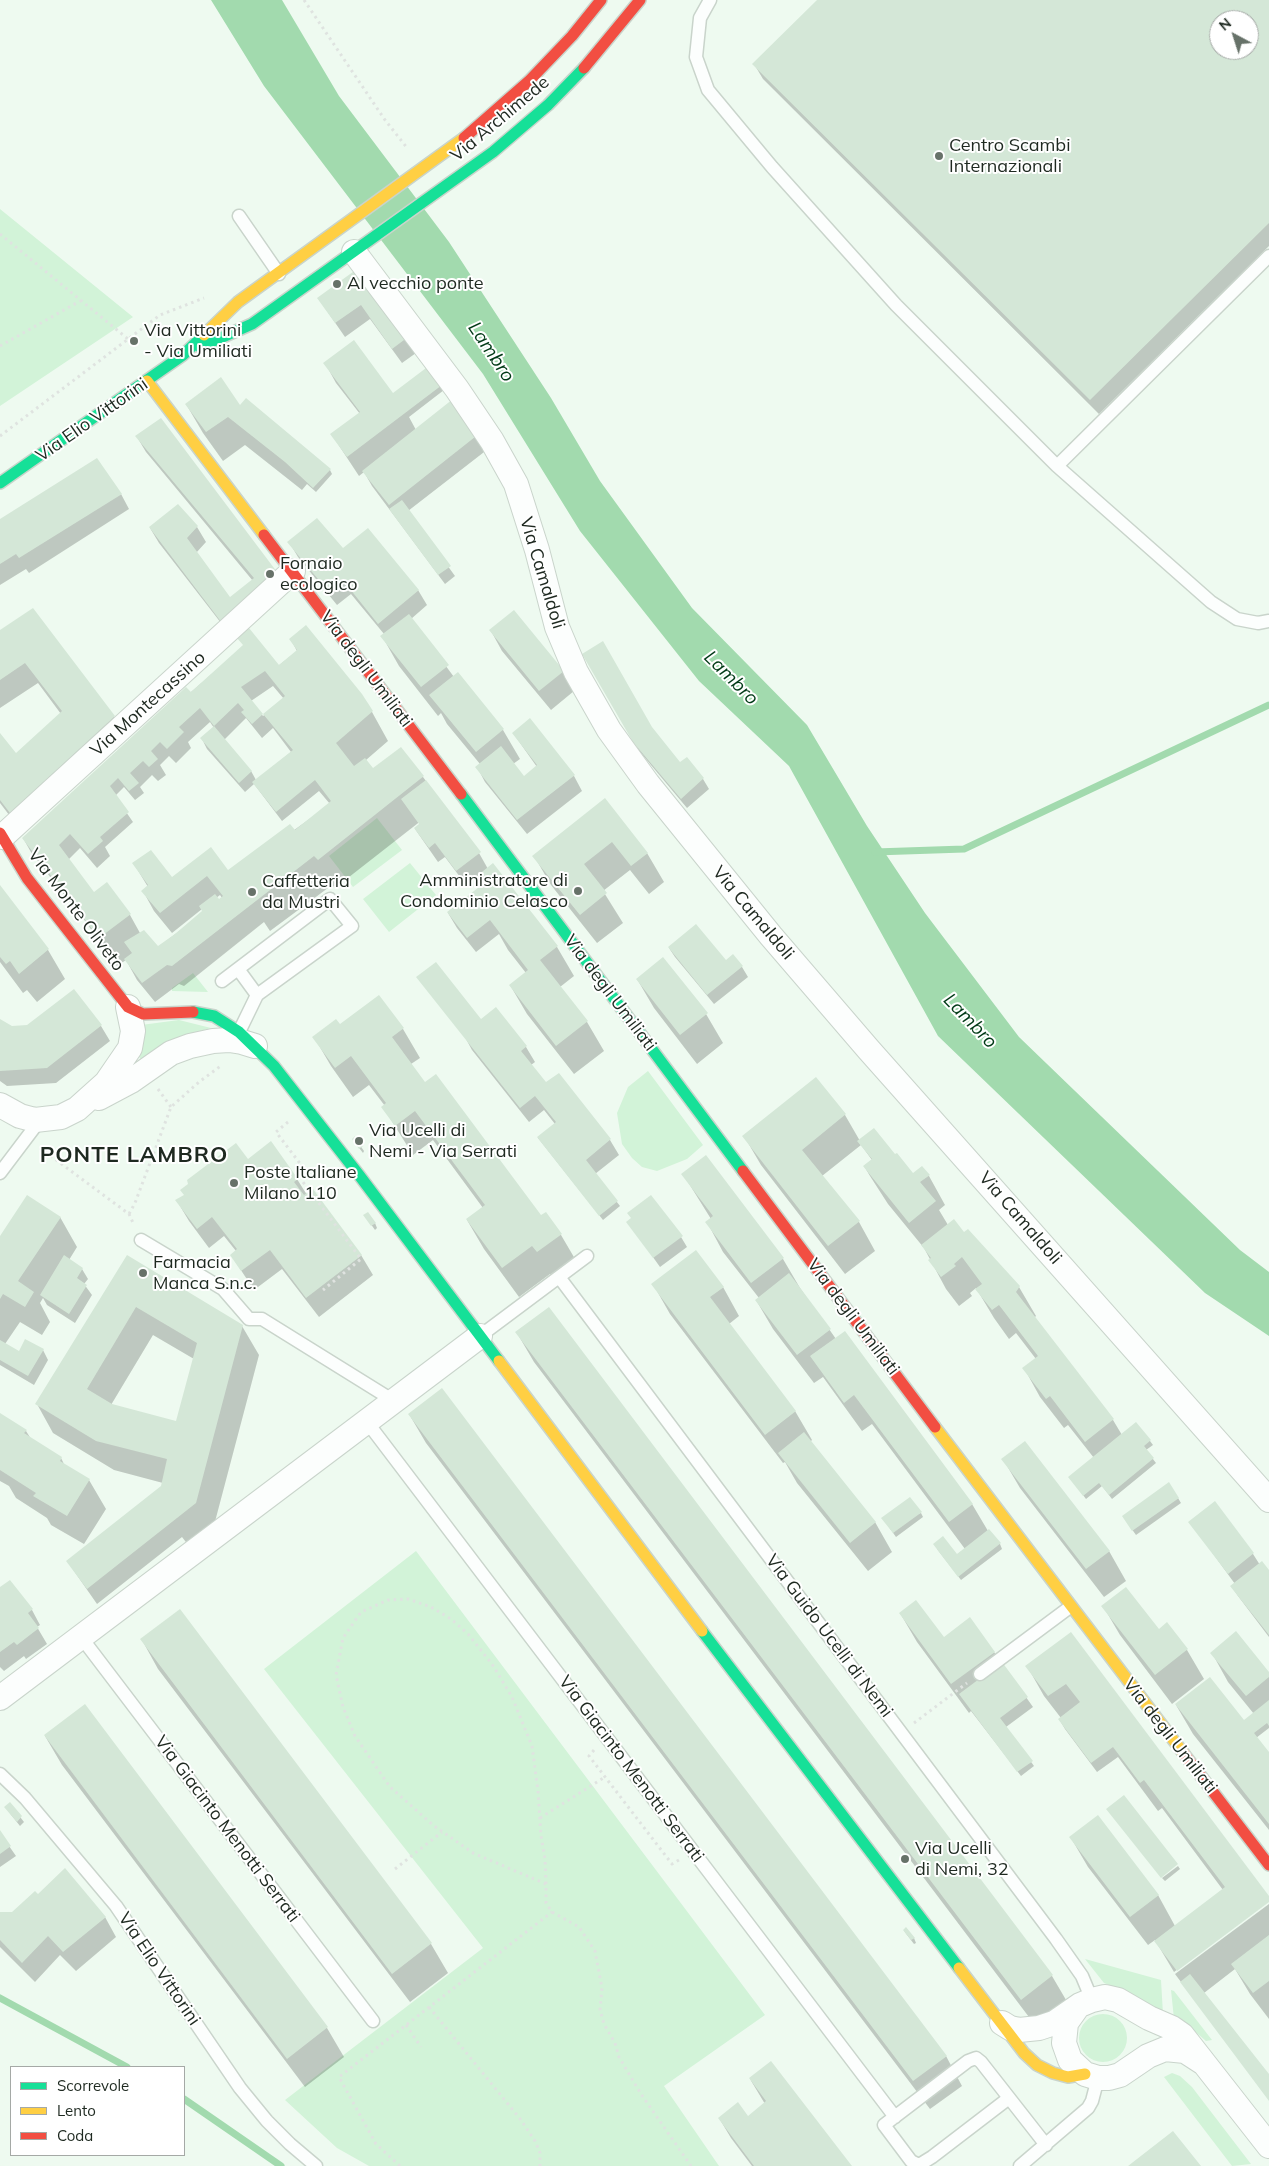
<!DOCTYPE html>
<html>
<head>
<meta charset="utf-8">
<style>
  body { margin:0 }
  #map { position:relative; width:1269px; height:2166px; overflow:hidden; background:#eefaf0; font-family:Mulish,sans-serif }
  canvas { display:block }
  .legend { position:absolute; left:10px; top:2066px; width:175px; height:90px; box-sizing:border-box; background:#fff; border:1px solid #a5a9a6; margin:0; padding:6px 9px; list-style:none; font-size:15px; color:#1e2920 }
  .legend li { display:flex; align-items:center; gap:10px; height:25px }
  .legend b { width:25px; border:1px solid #a5a9a6 }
  .north { position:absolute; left:1209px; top:10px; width:50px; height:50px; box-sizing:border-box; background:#fff; border:1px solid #a5a9a6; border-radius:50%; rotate:320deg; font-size:14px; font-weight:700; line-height:20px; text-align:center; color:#1e2920 }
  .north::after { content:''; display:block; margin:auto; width:18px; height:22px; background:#677269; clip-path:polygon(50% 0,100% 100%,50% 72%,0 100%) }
</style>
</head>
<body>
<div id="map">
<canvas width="1269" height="2166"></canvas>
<ul class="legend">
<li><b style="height:6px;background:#16e098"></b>Scorrevole</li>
<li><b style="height:6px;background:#ffcf43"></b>Lento</li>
<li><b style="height:6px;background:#f24e42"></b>Coda</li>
</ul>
<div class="north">N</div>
</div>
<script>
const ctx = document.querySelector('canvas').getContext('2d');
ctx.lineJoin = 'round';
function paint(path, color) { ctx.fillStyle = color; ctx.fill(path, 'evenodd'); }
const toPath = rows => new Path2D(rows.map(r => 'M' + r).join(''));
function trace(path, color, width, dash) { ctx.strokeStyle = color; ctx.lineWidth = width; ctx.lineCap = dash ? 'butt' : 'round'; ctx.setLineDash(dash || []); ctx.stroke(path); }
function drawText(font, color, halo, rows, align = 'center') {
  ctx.font = font + ' Mulish,sans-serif'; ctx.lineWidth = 4; ctx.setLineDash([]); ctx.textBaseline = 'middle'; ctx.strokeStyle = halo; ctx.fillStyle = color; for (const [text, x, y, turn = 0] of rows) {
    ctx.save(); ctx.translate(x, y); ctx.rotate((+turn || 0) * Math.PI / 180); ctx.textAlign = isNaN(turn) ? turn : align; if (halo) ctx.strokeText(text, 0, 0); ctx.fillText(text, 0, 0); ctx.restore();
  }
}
paint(toPath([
  [0,209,133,317,0,406],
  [377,818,402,850,353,887,329,856],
  [410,863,436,895,389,932,363,899],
  [193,973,208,992,172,991,172,988],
  [179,1020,211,1028,176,1038,142,1060,138,1056,141,1025],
  [648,1071,703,1145,687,1159,657,1171,642,1167,632,1158,622,1144,617,1113,628,1087],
  [416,1551,765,2015,664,2086,719,2166,369,2166,337,2148,285,2100,483,1948,264,1669],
  [1085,1959,1161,1980,1163,2014,1129,1993,1104,1983],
  [1171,1990,1174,1991,1212,2040,1206,2041,1192,2029,1174,2019],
  '1079 2038a24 24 0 1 1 48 0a24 24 0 1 1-48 0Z',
  [1172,2073,1180,2076,1192,2087,1251,2164,1232,2166,1164,2077]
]), '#d2f3d8');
paint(toPath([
  [211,0,282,0,339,96,449,242,551,398,600,481,692,608,807,725,867,826,925,913,1019,1037,1240,1250,1269,1272,1269,1336,1205,1293,938,1036,789,766,699,681,580,531,483,374,264,86]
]), '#a2daae');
paint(toPath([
  [819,0,1269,0,1269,246,1099,414,763,79,754,64],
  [1219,20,1249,20,1249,50,1219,50],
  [357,271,416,353,402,363,370,319,345,337,318,298],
  [325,363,396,399,430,367,444,390,409,417,416,430,453,401,488,449,408,511,455,576,445,584,372,486,364,472,359,476,332,435,360,414,336,383],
  [186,404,240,407,330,470,332,474,316,492,307,484,302,490,245,445,223,461,203,433],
  [137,437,279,577,288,592,248,629,278,666,297,651,291,640,372,712,388,741,366,760,373,770,423,777,479,853,488,869,493,865,557,947,574,976,560,987,587,1022,604,1051,574,1074,527,1014,510,985,526,973,508,950,499,934,476,952,457,928,448,913,484,886,478,876,466,885,445,857,438,862,415,829,423,822,422,820,335,888,332,885,270,931,264,922,184,986,179,984,155,1002,137,980,126,960,117,966,85,921,32,854,23,838,244,646,239,637,235,641,159,543,150,528,197,527,206,542,196,553,230,599,253,581,146,452],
  [273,686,284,699,263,716,251,701],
  [246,718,262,738,273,728,291,752,256,780,251,771,224,740],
  [210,722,214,728,202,739,207,749,245,792,254,784,282,821,319,791,330,804,231,876,211,849,172,879,134,864,148,887,143,891,154,911,172,933,202,909,204,912,157,948,140,933,130,915,107,884,94,894,68,860,80,848,97,868,110,856,105,847,133,822,115,796,124,787,135,800,144,793,140,787,152,775,158,781,166,775,160,765,169,756,176,763,191,748,188,742],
  [220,895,222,898,219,901,216,898],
  [121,494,129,509,29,573,26,569,0,585,0,520],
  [289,542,343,550,418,590,427,605,411,619,454,677,458,674,503,730,520,759,513,764,524,778,537,767,513,733,574,776,582,791,527,834,485,782,477,767,480,764,447,724,441,713,438,716,399,666,382,636,384,634,351,594,337,605,298,557],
  [491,631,563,671,574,691,551,710,502,651],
  [0,632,114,717,125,737,22,832,0,803,0,735,16,755,61,714,38,683,0,708],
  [583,654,651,728,680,764,687,759,703,779,709,789,687,808,640,752],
  [604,800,647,853,664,882,649,894,630,870,603,891,623,923,597,943,551,885,534,856],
  [0,887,48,950,65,979,37,1002,27,990,23,993,0,962],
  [669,948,742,967,748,977,714,1004,675,957],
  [637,979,706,1014,723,1043,697,1064,654,1008],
  [74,991,101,1026,110,1041,56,1083,7,1086,0,1081,0,1021,11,1027,27,1026],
  [481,1021,526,1047,535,1062,531,1065,546,1084,559,1074,610,1140,619,1155,595,1174,620,1206,603,1220,538,1138,555,1124,544,1110,529,1122,472,1050,466,1039],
  [340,1026,403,1029,420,1058,411,1064,425,1084,541,1217,561,1235,578,1264,554,1281,550,1274,519,1297,484,1249,467,1220,483,1208,433,1140,413,1155,383,1107,385,1106,369,1085,353,1097,331,1066,314,1037],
  [816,1078,845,1115,860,1141,913,1174,929,1176,945,1205,939,1210,948,1225,964,1234,1019,1287,1036,1316,1034,1318,1113,1420,1122,1435,1136,1424,1150,1441,1153,1445,1146,1450,1156,1463,1112,1499,1102,1486,1086,1499,1073,1482,1094,1458,1068,1425,1064,1428,1040,1397,1024,1368,1036,1359,1016,1333,1009,1339,994,1318,976,1288,970,1293,972,1296,959,1306,946,1289,924,1248,888,1204,870,1176,864,1166,872,1160,861,1145,822,1176,859,1222,875,1251,845,1274,761,1165,744,1136],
  [355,1138,364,1151,363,1153,356,1144],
  [247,1160,297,1179,307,1195,361,1255,373,1275,319,1317,282,1269,254,1290,231,1255,236,1251,224,1236,209,1248,189,1221,177,1201],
  [683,1174,783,1259,800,1288,836,1339,972,1504,988,1531,989,1530,1000,1544,1002,1549,961,1580,937,1549,956,1555,965,1549,872,1424,862,1431,823,1377,814,1383,773,1329,756,1300,759,1298,723,1252,707,1222,711,1219],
  [60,1217,77,1247,69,1260,82,1269,88,1279,84,1284,92,1295,75,1323,47,1305,43,1298,40,1303,50,1322,42,1335,20,1322,5,1344,19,1352,43,1350,48,1360,34,1385,0,1365,0,1238],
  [368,1220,375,1223,377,1228,375,1230],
  [628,1222,681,1237,687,1247,660,1267],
  [127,1257,242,1326,259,1355,212,1533,192,1550,182,1537,97,1604,67,1561,162,1487,163,1483,114,1470,53,1433,37,1404],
  [153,1335,194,1359,177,1422,111,1405],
  [653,1284,723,1287,739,1316,729,1324,795,1411,812,1440,810,1442,875,1522,892,1552,868,1571,797,1483,785,1462,783,1463,670,1314],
  [549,1309,1052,1976,1069,2005,1038,2029,534,1362,517,1333],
  [409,1414,946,2056,962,2086,930,2109,426,1443],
  [0,1415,26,1431,31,1439,61,1458,65,1466,89,1480,106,1509,84,1544,51,1525,47,1518,16,1498,9,1486,0,1481],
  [1003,1459,1109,1551,1126,1581,1104,1597,1020,1488],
  [1178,1498,1181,1503,1136,1535,1126,1521],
  [921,1513,923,1517,896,1537,886,1523],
  [1190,1522,1253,1554,1260,1565,1269,1572,1269,1637,1238,1596,1232,1587,1235,1584],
  [10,1581,32,1610,40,1625,37,1627,47,1644,26,1659,24,1656,4,1671,0,1667,0,1589],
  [1103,1606,1187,1650,1204,1679,1172,1704,1120,1635],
  [180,1611,431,1944,448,1973,410,2002,158,1669,142,1640],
  [900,1613,944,1638,994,1652,1033,1707,1006,1727,1034,1766,1021,1776,971,1711,969,1713,917,1642],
  [1071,1634,1269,1898,1174,1972,1155,1940,1148,1945,1088,1867,1071,1838,1158,1895,1175,1926,1223,1890,1162,1808,1158,1811,1118,1757,1097,1772,1065,1729,1059,1719,1061,1718,1044,1696,1027,1666],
  [1212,1653,1269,1674,1269,1728,1256,1738,1269,1754,1269,1830,1193,1734,1176,1705,1247,1726,1254,1714,1228,1682],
  [85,1706,327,2028,344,2057,305,2087,62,1765,45,1736],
  [10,1804,24,1822,20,1826,8,1811],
  [0,1833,16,1856,0,1867],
  [1178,1866,1180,1869,1165,1881,1162,1878],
  [1269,1904,1269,2019,1250,1994,1235,1969,1204,1993,1269,2076,1269,2100,1175,1974],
  [0,1914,105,1917,116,1937,76,1971,60,1955,35,1982,0,1947],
  [904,1931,914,1938,916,1943,914,1944],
  [750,2079,850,2166,752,2166,731,2138,719,2118,748,2117,765,2104]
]), '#0003');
trace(toPath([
  [875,852,964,849,1269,705],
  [0,1998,127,2067],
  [184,2099,281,2166]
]), '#a2daae', 7);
paint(toPath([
  [817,0,1269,0,1269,223,1090,400,752,64],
  [1219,20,1249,20,1249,50,1219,50],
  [357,269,408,337,392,349,361,305,335,323,317,298],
  [354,340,393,393,430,365,442,385,347,457,330,434,360,412,323,363],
  [221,377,240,405,246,398,331,469,313,488,285,462,228,417,206,432,185,404],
  [453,399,480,433,389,505,362,471],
  [161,418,280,576,225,627,149,527,178,504,198,526,187,538,230,597,254,578,135,436],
  [97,458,122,494,19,558,16,554,0,564,0,519],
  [402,500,451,566,438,575,389,509],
  [317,518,343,548,368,528,419,590,378,624,342,579,328,591,287,542],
  [33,608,115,716,10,813,0,800,0,733,16,753,62,711,25,663,0,680,0,630],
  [514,610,564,671,539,691,489,630],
  [409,614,449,665,421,687,380,636],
  [306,625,362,694,373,711,336,743,354,766,365,758,373,768,401,747,424,776,318,860,314,856,172,966,167,965,142,983,124,959,132,953,124,942,144,930,158,946,175,934,202,911,199,906,215,894,219,899,223,896,207,876,160,913,141,891,148,885,132,863,151,850,172,877,211,847,228,870,290,824,295,830,331,801,315,780,276,812,252,782,293,750,263,714,252,724,241,712,244,710,238,703,214,726,200,708,179,727,184,732,167,749,160,742,151,751,158,759,149,767,143,761,130,773,139,783,129,791,118,778,110,786,129,812,100,837,103,841,88,854,70,834,59,845,94,892,107,882,131,914,99,938,22,838,186,687,191,692,243,645,237,638,249,628,279,665,297,650,289,639],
  [265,671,285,696,263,714,241,687],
  [603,641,652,727,680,762,687,757,704,778,681,799,633,742,582,654],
  [458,672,504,729,476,752,429,695],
  [530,718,575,775,517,820,475,767,501,746,524,776,537,765,512,733],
  [214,726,252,771,239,783,200,738],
  [426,780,481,852,456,871,435,843,429,848,414,828,419,824,401,799],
  [605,798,648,853,631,866,612,842,584,864,607,893,580,915,532,856],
  [493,863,558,946,540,960,588,1021,556,1046,509,985,528,970,490,920,467,938,447,912,483,884,477,876],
  [0,885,49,949,19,974,10,961,6,964,0,957],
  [696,924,726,960,733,954,743,966,707,995,668,947],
  [663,957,708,1013,680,1035,636,979],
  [436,962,481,1019,496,1007,527,1046,521,1051,546,1082,559,1073,611,1139,586,1160,618,1201,599,1216,537,1137,556,1122,535,1096,520,1108,416,977],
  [74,989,102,1025,47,1068,0,1071,0,1019,12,1026,27,1025],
  [379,995,404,1028,392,1037,425,1082,436,1074,541,1215,546,1212,562,1234,537,1252,532,1246,502,1268,466,1219,485,1205,415,1111,395,1126,381,1107,386,1103,351,1056,335,1068,312,1037,336,1019,340,1024],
  [816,1077,846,1114,802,1150,860,1221,828,1246,742,1136],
  [874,1128,895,1154,897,1153,913,1173,922,1166,930,1175,920,1182,936,1201,909,1223,863,1166,872,1159,857,1141],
  [355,1136,363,1146,359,1149,352,1139],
  [271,1141,298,1179,294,1182,304,1195,313,1189,362,1255,306,1298,270,1250,241,1271,230,1255,237,1249,212,1217,197,1229,175,1200,184,1195,180,1190,188,1184,187,1180,236,1143,248,1159],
  [706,1155,784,1258,751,1283,705,1222,713,1216,681,1174],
  [27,1195,61,1217,18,1281,34,1292,25,1307,3,1294,0,1299,0,1236],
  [651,1195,683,1236,653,1258,626,1222,631,1218,627,1213],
  [368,1212,376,1223,371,1226,363,1215],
  [954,1219,964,1232,968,1229,1020,1286,1016,1292,1114,1419,1085,1442,1050,1396,1046,1399,1022,1368,1038,1356,999,1305,992,1310,975,1289,982,1284,962,1257,954,1264,956,1266,941,1277,928,1260,931,1258,921,1245],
  [696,1250,724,1287,710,1297,796,1411,765,1435,651,1284],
  [64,1255,83,1268,77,1278,87,1285,69,1314,40,1295],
  [127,1255,243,1325,196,1503,87,1589,66,1561,161,1486,167,1459,96,1441,35,1404],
  [136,1307,197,1343,176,1421,112,1404,87,1389],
  [789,1273,831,1329,797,1355,755,1300],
  [549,1307,1053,1975,1021,2000,515,1332],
  [845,1331,973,1504,949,1522,854,1395,844,1403,810,1356],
  [25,1339,44,1349,28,1376,0,1360,0,1340,19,1351],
  [442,1388,947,2056,913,2081,408,1414],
  [0,1413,27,1430,24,1433,62,1457,60,1461,90,1479,67,1516,33,1496,36,1493,0,1470],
  [1136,1422,1151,1440,1144,1446,1154,1458,1109,1495,1099,1483,1083,1496,1068,1477],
  [804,1432,876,1522,850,1543,778,1453],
  [1025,1441,1110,1551,1086,1569,1001,1459],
  [1169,1482,1179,1498,1132,1531,1122,1516],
  [910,1497,922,1512,893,1533,881,1518],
  [1215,1501,1254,1553,1228,1574,1188,1522],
  [989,1529,1001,1543,958,1577,933,1544,943,1536,957,1554],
  [1262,1561,1269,1570,1269,1635,1230,1586],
  [10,1580,33,1609,28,1613,39,1628,17,1645,14,1642,0,1652,0,1587],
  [1126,1587,1159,1629,1167,1622,1188,1649,1155,1675,1101,1606],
  [916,1600,944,1637,970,1617,995,1652,951,1684,899,1613],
  [180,1609,432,1943,392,1974,140,1639],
  [1236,1631,1269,1672,1269,1677,1246,1696,1210,1653],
  [1071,1632,1269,1896,1269,1902,1177,1971,1154,1941,1225,1887,1144,1780,1140,1783,1113,1747,1091,1763,1058,1719,1080,1702,1066,1684,1048,1696,1025,1666],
  [1002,1662,1028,1697,1000,1718,1033,1761,1017,1772,959,1694],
  [1210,1677,1244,1720,1269,1700,1269,1726,1267,1723,1254,1733,1269,1752,1269,1824,1175,1704],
  [85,1704,328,2027,287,2059,44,1735],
  [1124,1795,1178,1864,1161,1878,1106,1809],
  [10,1802,22,1816,17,1822,4,1807],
  [1098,1815,1159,1895,1130,1917,1069,1837],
  [0,1830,11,1846,0,1854],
  [65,1868,106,1917,63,1952,48,1936,22,1963,0,1940,0,1912,12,1912,35,1891,38,1894],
  [906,1927,915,1938,911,1940,903,1930],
  [1269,1935,1269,1981,1253,1993,1231,1964],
  [1190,1974,1269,2074,1269,2101,1180,1982],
  [771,2061,852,2166,754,2166,718,2118,738,2102,748,2116,766,2101,749,2078],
  [1173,2131,1201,2166,1128,2166]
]), '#d4e7d7');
const lane = toPath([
  [710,0,700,18,696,57,708,90,772,167,896,305,1057,466,1211,602,1237,619,1258,623,1269,621],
  [239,216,279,274],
  [1057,466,1269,256],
  [238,969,257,995],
  [222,981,330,899,352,926,257,995,238,1034],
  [0,1173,40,1120],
  [141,1240,223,1289,249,1319,262,1319,394,1401],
  [559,1277,1056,1939,1082,1976,1092,2000],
  [480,1336,587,1256],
  [367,1422,895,2117],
  [81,1637,373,2021],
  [980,1674,1070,1607],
  [0,1774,25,1798,116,1906,240,2088,267,2121,290,2144,316,2166],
  [1009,2098,932,2157,919,2165,911,2161,884,2125,968,2061,976,2058,981,2062,1046,2145],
  [1020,2166,1088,2108,1092,2101,1098,2078]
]);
const street = toPath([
  [354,252,457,389,492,441,516,484,537,550,557,627,576,672,609,730,648,784,771,936,869,1050,1269,1500],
  [2,837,293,571],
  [99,1098,131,1081,171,1053,190,1046,213,1041,229,1040,242,1042,255,1046],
  [0,1105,20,1116,35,1120,61,1117,77,1109,106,1083,130,1048,133,1031,128,1007],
  [0,1698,480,1336],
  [1076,2009,1066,2023,1064,2043,1070,2060,1085,2074,1098,2078,1109,2078,1120,2075,1148,2056,1165,2049,1185,2051,1202,2062],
  [1002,2023,1010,2028,1019,2030,1039,2028,1054,2023,1080,2005,1092,2000,1105,1997,1118,2000,1149,2018,1172,2028,1182,2035,1269,2146]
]);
const fast = toPath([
  [200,347,252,324,493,152,548,105,584,68],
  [0,483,183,355,204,335],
  [461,794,743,1171],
  [193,1012,214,1016,239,1032,274,1066,359,1175,499,1361],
  [702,1631,959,1968]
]);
const slow = toPath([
  [204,335,238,302,464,138],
  [147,381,264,535],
  [499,1361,702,1631],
  [935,1427,1184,1754],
  [959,1968,1024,2053,1037,2065,1053,2073,1068,2077,1085,2074]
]);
const jam = toPath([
  [584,68,640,0],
  [464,138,529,81,572,36,601,0],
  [264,535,461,794],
  [0,833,27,878,128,1007,143,1014,193,1012],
  [743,1171,935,1427],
  [1184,1754,1269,1865]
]);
trace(lane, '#c9d4cb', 15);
trace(street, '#c9d4cb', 26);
trace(fast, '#c9d4cb', 14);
trace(slow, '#c9d4cb', 14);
trace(jam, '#c9d4cb', 14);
trace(toPath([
  [304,0,385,120,408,149],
  [0,234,128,339],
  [0,346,80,301],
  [0,436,160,315,204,298],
  [158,1089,171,1107],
  [288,1122,276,1132,308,1174,303,1182,361,1259,323,1290],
  [40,1148,129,1214,134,1225],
  [308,1174,320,1165],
  [129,1214,135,1203,171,1107,199,1082,222,1065],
  [914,1723,967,1683],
  [594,1750,589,1756,672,1864,679,1860],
  [540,1818,605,1777],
  [395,1869,442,1832],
  [546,1884,473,1853,433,1825,390,1787,355,1736,343,1707,336,1675,343,1638,361,1612,388,1600,408,1599,431,1607,451,1619,468,1634,492,1664,512,1697,532,1746,538,1791,541,1836,545,1859,546,1884,546,1903,552,1912,579,1927,595,1951,602,1988,600,2010,604,2024,615,2043,619,2057,641,2094,691,2166],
  [429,2007,521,2120,535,2141,540,2153,540,2166],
  [406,2025,421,2047],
  [400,2166,376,2144,339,2077,552,1912]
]), '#dfe3e0', 3, [2.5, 4]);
trace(lane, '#fcfefd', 12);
trace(street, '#fcfefd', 24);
trace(fast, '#16e098', 11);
trace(slow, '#ffcf43', 11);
trace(jam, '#f24e42', 11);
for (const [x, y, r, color] of [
  [939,156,5,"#677269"],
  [337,284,5,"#677269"],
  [134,341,5,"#677269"],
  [270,574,5,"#677269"],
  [578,891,5,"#677269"],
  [252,892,5,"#677269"],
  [359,1141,5,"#677269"],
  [234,1183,5,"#677269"],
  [143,1273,5,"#677269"],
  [905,1859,5,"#677269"]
]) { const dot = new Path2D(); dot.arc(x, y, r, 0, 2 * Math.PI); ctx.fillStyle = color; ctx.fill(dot); trace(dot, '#fff', 2); }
drawText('18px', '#1e2920', '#fff', [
  ["Via Archimede",500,119,-40],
  ["Via Elio Vittorini",92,420,-35],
  ["Via Camaldoli",542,573,73],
  ["Via degli Umiliati",366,669,53],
  ["Via Montecassino",148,704,-42],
  ["Via Monte Oliveto",76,910,53],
  ["Via Camaldoli",753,913,50],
  ["Via degli Umiliati",610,993,53],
  ["Via Camaldoli",1020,1218,49],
  ["Via degli Umiliati",853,1317,53],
  ["Via Guido Ucelli di Nemi",829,1636,53],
  ["Via degli Umiliati",1170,1736,52],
  ["Via Giacinto Menotti Serrati",631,1769,53],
  ["Via Giacinto Menotti Serrati",227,1829,53],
  ["Via Elio Vittorini",159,1969,56]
]);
drawText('18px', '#1e2920', '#fff', [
  ["Centro Scambi",949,146],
  ["Internazionali",949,167],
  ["Al vecchio ponte",347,284],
  ["Via Vittorini",144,331],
  ["- Via Umiliati",144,352],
  ["Fornaio",280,564],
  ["ecologico",280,585],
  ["Amministratore di",568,881,"right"],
  ["Condominio Celasco",568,902,"right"],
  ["Caffetteria",262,882],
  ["da Mustri",262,903],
  ["Via Ucelli di",369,1131],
  ["Nemi - Via Serrati",369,1152],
  ["Poste Italiane",244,1173],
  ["Milano 110",244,1194],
  ["Farmacia",153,1263],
  ["Manca S.n.c.",153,1284],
  ["Via Ucelli",915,1849],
  ["di Nemi, 32",915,1870]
], 'left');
drawText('italic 19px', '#003a16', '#fff', [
  ["Lambro",491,352,56],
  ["Lambro",731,678,45],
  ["Lambro",970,1021,46]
]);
ctx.letterSpacing = '1px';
drawText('bold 22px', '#1e2920', '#fff', [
  ["PONTE LAMBRO",134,1155]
]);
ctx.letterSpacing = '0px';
</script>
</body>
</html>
